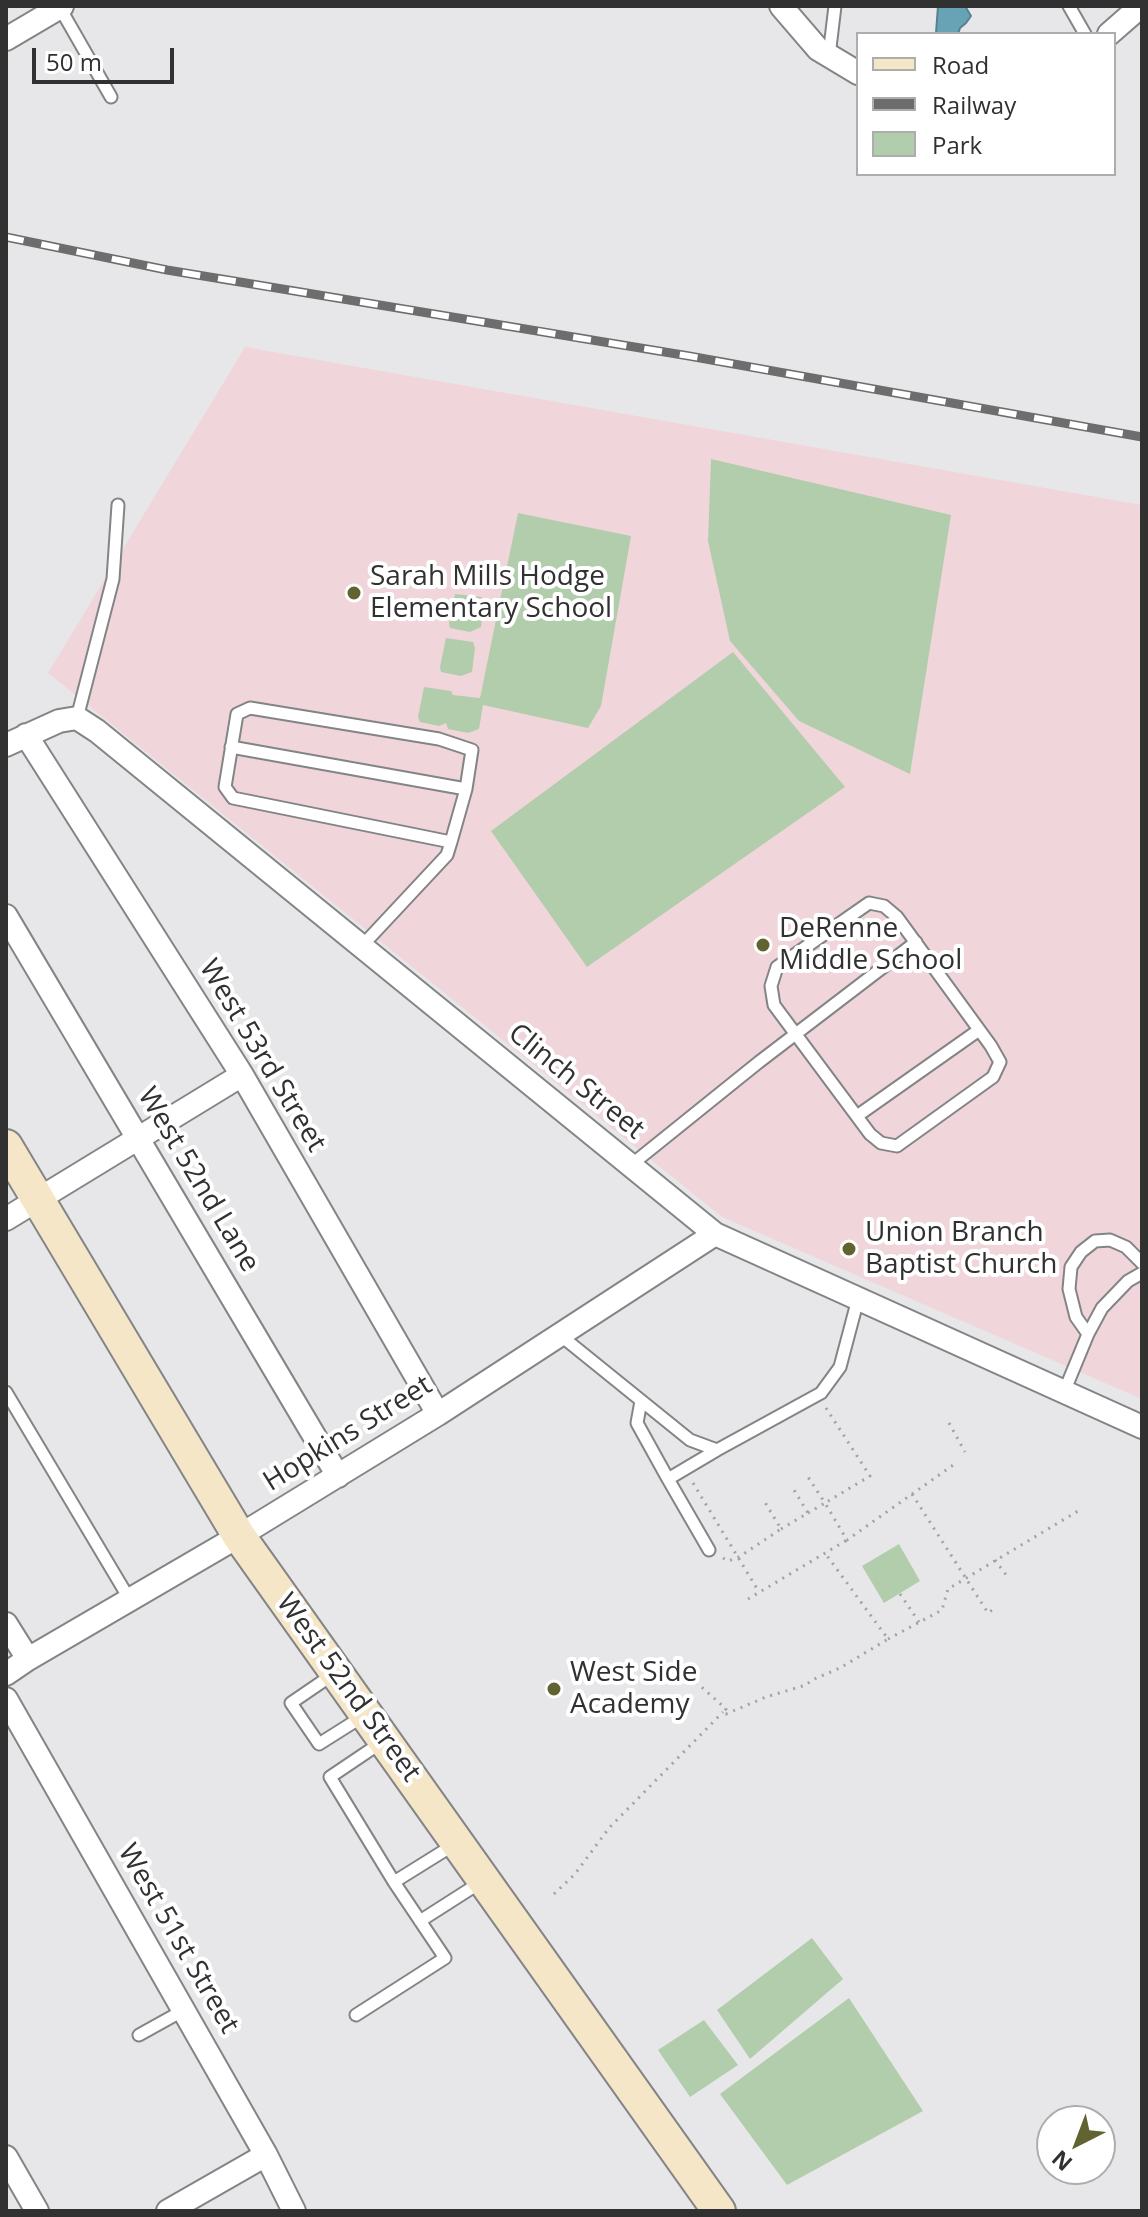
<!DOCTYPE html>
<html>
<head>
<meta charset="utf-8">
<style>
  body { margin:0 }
  #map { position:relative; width:1148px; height:2217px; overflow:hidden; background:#e7e7e9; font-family:"Open Sans",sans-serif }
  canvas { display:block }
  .frame { position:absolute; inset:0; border:8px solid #313132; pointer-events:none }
  .legend { position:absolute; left:856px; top:32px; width:260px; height:144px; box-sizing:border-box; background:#fff; border:2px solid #adadad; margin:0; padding:10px 14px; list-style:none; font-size:24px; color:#313132 }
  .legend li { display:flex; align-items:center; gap:16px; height:40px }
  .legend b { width:40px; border:2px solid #adadad }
  .north { position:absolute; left:1036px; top:2105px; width:80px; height:80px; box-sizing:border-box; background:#fff; border:2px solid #adadad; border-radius:50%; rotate:222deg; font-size:22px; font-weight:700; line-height:32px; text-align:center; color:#313132 }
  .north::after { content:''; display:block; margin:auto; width:28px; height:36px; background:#616330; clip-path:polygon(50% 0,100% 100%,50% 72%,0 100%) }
  .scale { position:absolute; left:32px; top:48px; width:142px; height:36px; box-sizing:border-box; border:4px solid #313132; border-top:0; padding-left:10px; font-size:24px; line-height:28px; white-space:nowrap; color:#313132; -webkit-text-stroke:6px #fff; paint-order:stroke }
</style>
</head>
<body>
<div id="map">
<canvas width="1148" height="2217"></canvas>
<div class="frame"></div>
<ul class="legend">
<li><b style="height:10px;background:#f6e6c8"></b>Road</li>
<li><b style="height:10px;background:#6d6d6e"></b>Railway</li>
<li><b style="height:22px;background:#b2cdac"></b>Park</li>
</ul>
<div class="north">N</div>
<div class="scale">50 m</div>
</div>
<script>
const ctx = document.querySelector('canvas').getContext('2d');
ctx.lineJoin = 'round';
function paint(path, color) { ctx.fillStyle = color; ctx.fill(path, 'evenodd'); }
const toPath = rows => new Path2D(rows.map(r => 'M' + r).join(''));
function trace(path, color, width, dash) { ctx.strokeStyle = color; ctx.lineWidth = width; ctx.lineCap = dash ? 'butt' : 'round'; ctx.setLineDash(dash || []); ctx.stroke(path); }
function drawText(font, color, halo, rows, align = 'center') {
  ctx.font = font + ' "Open Sans",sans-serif'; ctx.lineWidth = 8; ctx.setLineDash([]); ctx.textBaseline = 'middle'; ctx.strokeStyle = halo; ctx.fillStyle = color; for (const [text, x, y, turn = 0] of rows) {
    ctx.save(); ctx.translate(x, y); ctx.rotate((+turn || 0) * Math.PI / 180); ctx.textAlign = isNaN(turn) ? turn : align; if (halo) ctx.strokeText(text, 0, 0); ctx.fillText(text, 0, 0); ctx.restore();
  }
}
paint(toPath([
  [245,347,1142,505,1142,1399,722,1217,48,673]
]), '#f0d6da');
paint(toPath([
  [711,459,951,515,910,774,799,721,730,641,708,541],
  [518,513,631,536,601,706,588,728,483,705,479,729,468,733,448,729,446,723,439,726,420,722,418,717,424,687,451,691,453,695,480,698],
  [455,594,482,597,484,604,481,627,470,632,450,628,449,623],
  [446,638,473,642,475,648,472,672,461,676,441,672,440,667],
  [733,652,845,787,587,967,491,831],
  [899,1544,920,1581,884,1603,862,1566],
  [812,1938,843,1979,750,2059,717,2010],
  [849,1998,923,2111,787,2185,720,2094],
  [704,2020,738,2065,690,2097,658,2050]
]), '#b2cdac');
const water = toPath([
  [938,6,965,6,971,16,966,23,960,28,958,34,936,33,938,6]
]);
paint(water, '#68a3b5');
trace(water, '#58818e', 2);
const service = toPath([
  [1069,6,1085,34],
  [60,8,111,97],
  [829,56,835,6],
  [77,718,113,579,118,505],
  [231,747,466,789],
  [869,903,884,906,897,917,991,1046,1000,1062,993,1077,897,1146,881,1143,870,1134,774,1005,771,986,777,967,869,903],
  [361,947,447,855,451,842,466,789,472,750,439,739,250,708,237,714,225,787,233,798,451,842],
  [857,1116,979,1030],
  [631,1165,759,1062,916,942],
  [1088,1334,1076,1317,1069,1289,1071,1267,1081,1252,1095,1241,1110,1240,1126,1247,1142,1263],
  [560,1335,690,1440,717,1450,821,1393,840,1367,858,1299],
  [6,1392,130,1600],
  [1064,1392,1088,1334,1102,1308,1128,1281,1142,1273],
  [641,1401,637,1423,668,1479,717,1450],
  [668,1479,709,1550],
  [332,1675,291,1703,319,1744,365,1715],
  [382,1742,330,1777,394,1882,455,1844],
  [420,1921,481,1882],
  [356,2015,445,1958,394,1882],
  [139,2035,184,2010]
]);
const minor = toPath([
  [781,6,818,49,858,73],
  [1109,34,1141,6],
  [6,39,62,6],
  [26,735,242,1075,438,1414],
  [6,745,59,721,77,718,97,731,715,1234,1142,1427],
  [6,916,338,1476],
  [6,1219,242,1075],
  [6,1624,28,1659],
  [6,1674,28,1659,239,1536,438,1414,715,1234],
  [6,1699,266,2155,294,2211],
  [6,2157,37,2211],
  [168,2211,266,2155]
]);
const secondary = toPath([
  [6,1146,239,1536,719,2211]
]);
trace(service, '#838486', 15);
trace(minor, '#838486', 26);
trace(secondary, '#838486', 36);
trace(toPath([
  [826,1408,870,1476,825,1503,847,1540,956,1463],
  [949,1423,965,1452],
  [693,1483,759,1592],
  [912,1494,988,1613,995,1608],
  [808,1513,825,1503,808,1477],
  [781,1529,808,1513,794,1490],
  [723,1558,728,1561,739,1557,781,1529,763,1499],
  [995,1560,1007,1576],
  [900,1594,919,1622],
  [748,1599,847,1540],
  [888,1639,942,1610,948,1589,1078,1511],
  [696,1682,726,1709,723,1712,726,1714,766,1697,806,1685,812,1680,840,1668,888,1639,825,1553],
  [554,1894,575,1874,609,1828,723,1712]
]), '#a2a2a4', 3, [2, 6]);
trace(service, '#fff', 11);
trace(minor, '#fff', 22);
trace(secondary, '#f6e6c8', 32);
const rail = toPath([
  [6,237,167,270,689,356,1142,437]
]);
trace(rail, '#6d6d6e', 9);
trace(rail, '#fff', 6, [18]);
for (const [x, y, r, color] of [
  [354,593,8,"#616330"],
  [763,945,8,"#616330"],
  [849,1249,8,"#616330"],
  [554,1689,8,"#616330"]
]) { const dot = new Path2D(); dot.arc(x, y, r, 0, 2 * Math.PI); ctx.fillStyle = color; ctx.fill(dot); trace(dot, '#fff', 3); }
drawText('28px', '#313132', '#fff', [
  ["Sarah Mills Hodge",370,577],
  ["Elementary School",370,609],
  ["DeRenne",779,929],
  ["Middle School",779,961],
  ["Union Branch",865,1233],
  ["Baptist Church",865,1265],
  ["West Side",570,1673],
  ["Academy",570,1705]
], 'left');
drawText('28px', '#313132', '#fff', [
  ["West 53rd Street",262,1056,59],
  ["Clinch Street",576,1082,39],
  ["West 52nd Lane",198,1180,59],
  ["Hopkins Street",348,1434,-32],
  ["West 52nd Street",348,1688,54],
  ["West 51st Street",178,1939,60]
]);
</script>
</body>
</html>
